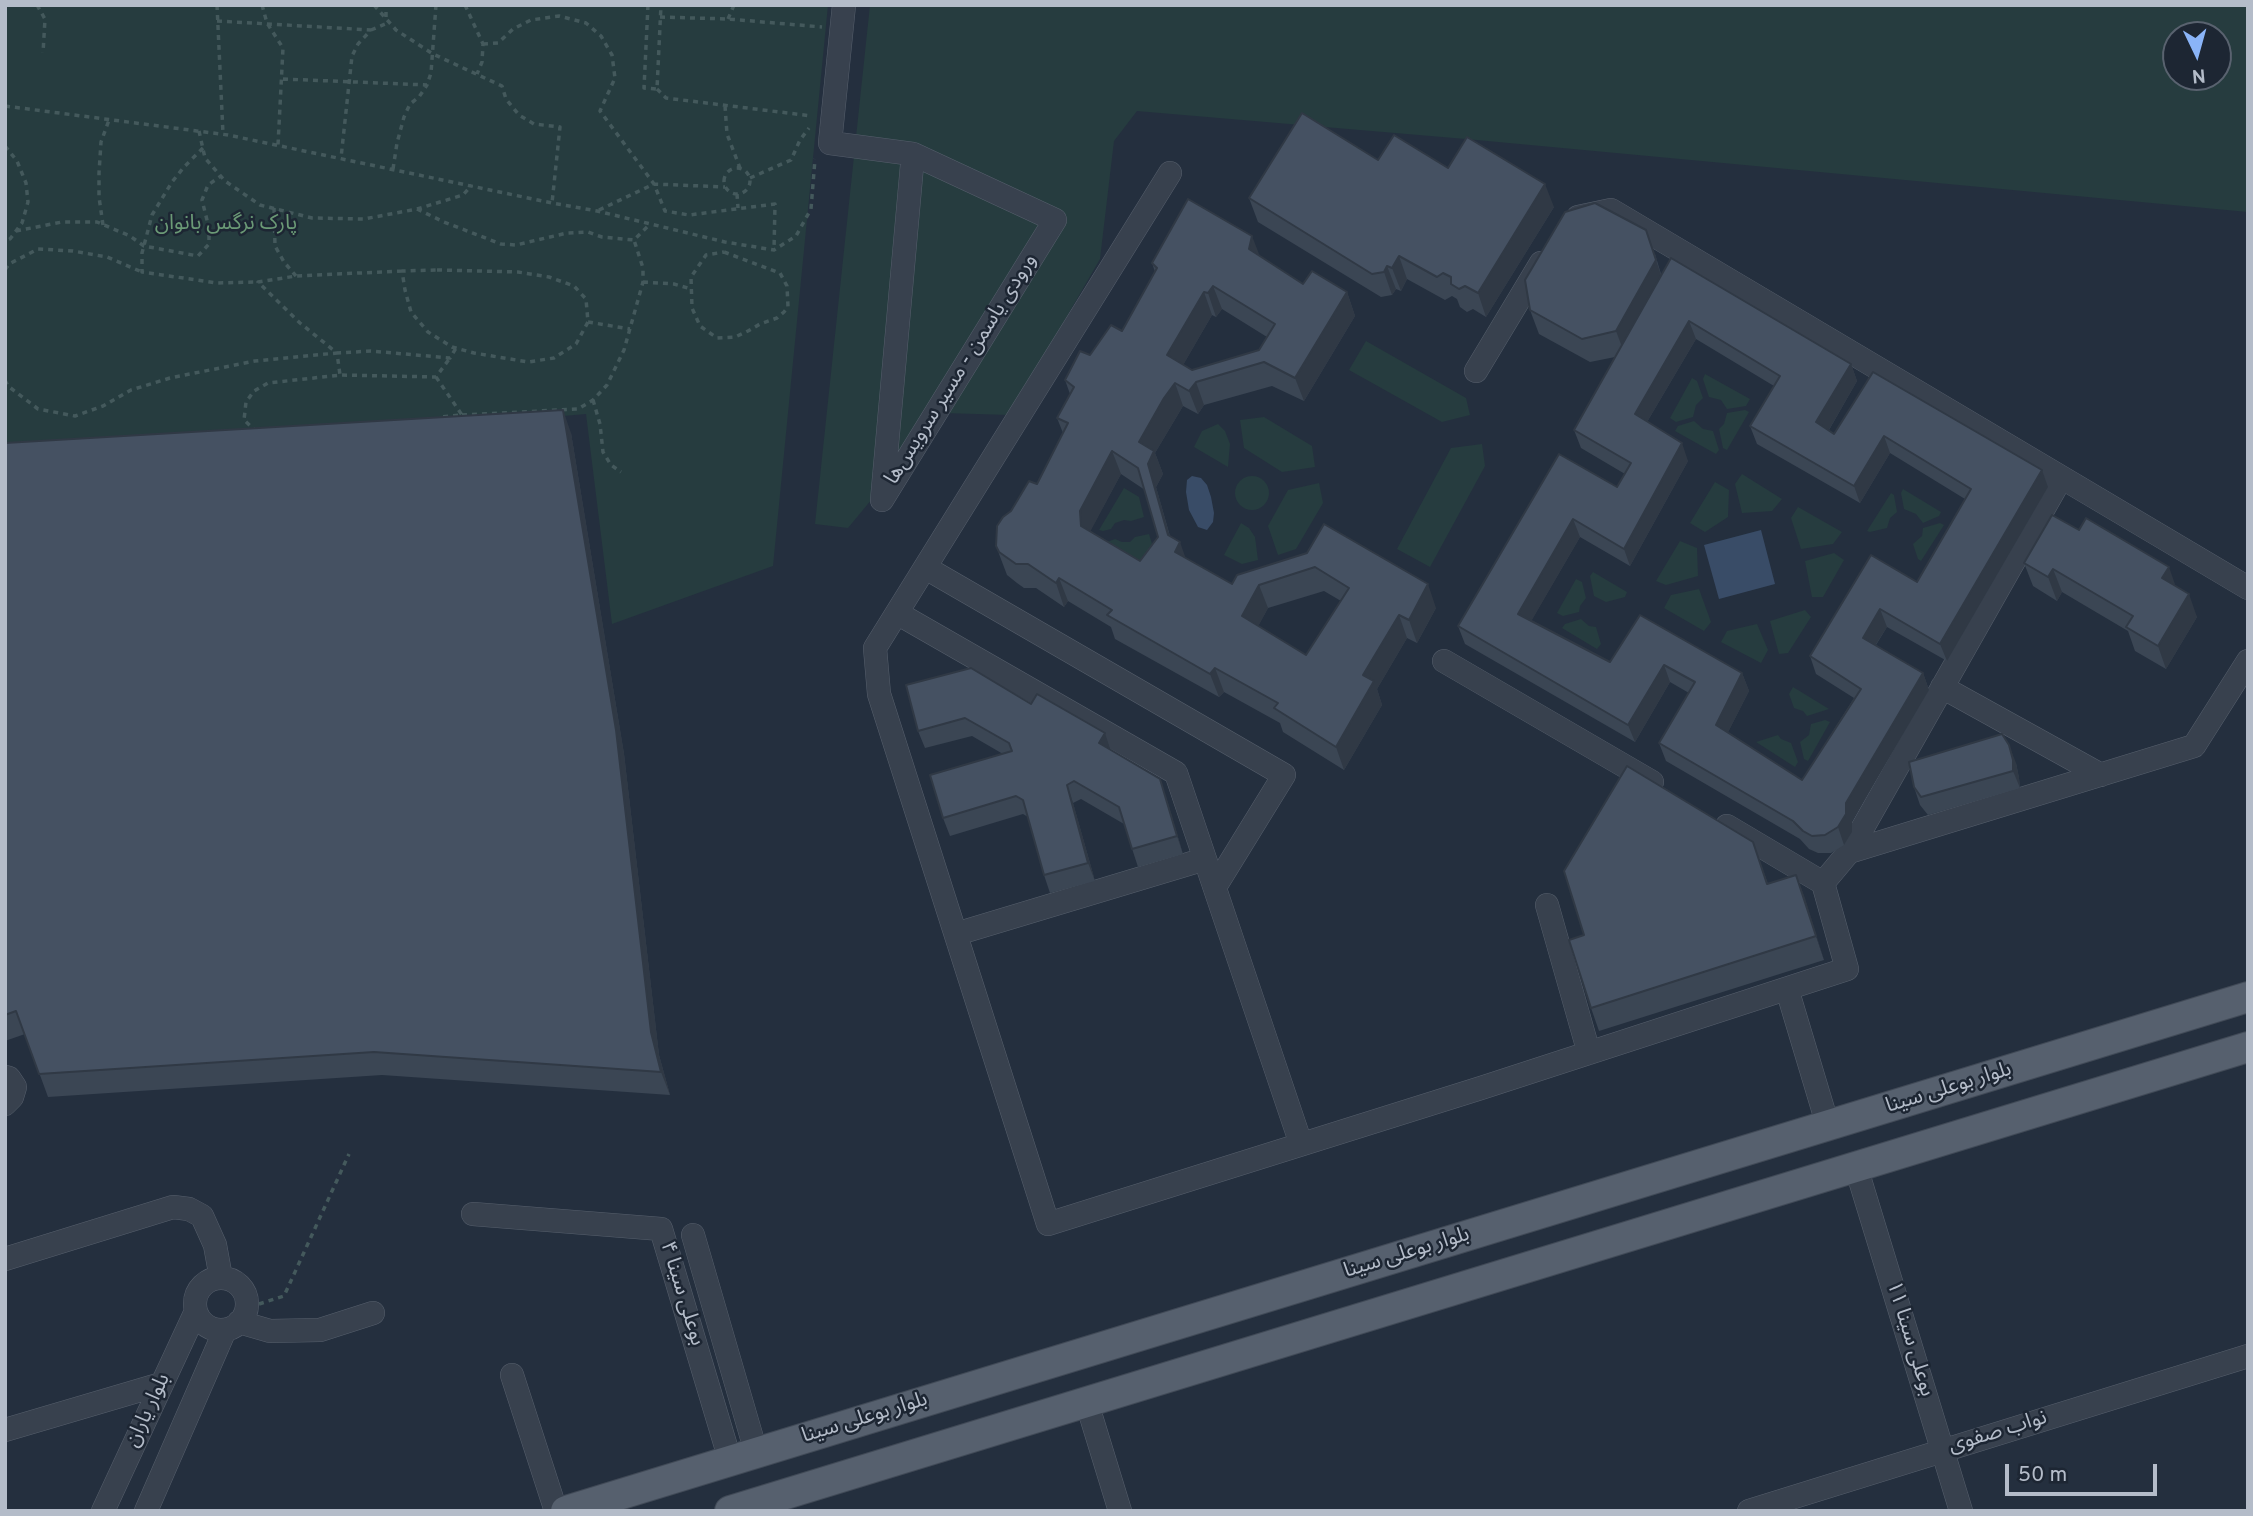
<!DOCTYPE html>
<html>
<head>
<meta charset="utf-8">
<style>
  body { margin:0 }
  #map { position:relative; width:2253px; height:1516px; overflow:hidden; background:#242f3e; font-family:Overpass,sans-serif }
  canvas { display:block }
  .frame { position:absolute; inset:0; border:7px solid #b4bcc9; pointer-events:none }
  .north { position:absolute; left:2162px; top:21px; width:70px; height:70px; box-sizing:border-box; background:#1d2633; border:2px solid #59626f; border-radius:50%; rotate:175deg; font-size:19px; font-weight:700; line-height:28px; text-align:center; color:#b4bcc9 }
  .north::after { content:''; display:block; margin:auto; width:24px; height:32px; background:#8ab4f8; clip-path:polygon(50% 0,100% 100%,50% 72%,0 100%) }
  .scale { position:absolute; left:2005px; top:1464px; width:152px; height:32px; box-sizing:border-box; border:4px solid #b4bcc9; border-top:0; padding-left:9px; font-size:21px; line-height:24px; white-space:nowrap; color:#b4bcc9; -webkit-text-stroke:5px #1d2633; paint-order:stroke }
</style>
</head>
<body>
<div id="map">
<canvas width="2253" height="1516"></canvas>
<div class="frame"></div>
<div class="north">N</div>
<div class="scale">50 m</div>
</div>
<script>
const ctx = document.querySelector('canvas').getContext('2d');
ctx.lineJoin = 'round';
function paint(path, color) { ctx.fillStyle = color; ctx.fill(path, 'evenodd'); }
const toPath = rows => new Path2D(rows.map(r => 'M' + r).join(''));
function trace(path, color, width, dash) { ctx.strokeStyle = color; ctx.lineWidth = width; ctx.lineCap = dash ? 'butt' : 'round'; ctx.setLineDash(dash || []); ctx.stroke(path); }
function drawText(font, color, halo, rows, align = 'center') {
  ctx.font = font + ' Overpass,"Noto Sans Arabic",sans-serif'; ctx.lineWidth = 5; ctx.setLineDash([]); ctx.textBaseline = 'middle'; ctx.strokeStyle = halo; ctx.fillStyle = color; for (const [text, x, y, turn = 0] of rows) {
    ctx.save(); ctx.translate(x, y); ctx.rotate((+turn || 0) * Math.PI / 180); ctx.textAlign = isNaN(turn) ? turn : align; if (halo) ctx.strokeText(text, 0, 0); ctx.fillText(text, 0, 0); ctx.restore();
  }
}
paint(toPath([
  [5,5,828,5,773,566,612,624,586,414,5,465],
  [870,5,2248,5,2248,212,1466,139,1137,111,1114,141,1100,259,1010,415,943,413,848,528,815,524],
  [2176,35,2218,35,2218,77,2176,77],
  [1366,341,1466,398,1470,415,1442,422,1349,370],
  [1705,374,1750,399,1746,406,1727,409,1721,400,1709,397,1703,379],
  [1692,378,1697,381,1703,398,1696,405,1693,417,1676,422,1670,418],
  [1745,410,1749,412,1727,450,1723,448,1719,429,1724,424,1727,413],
  [1264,417,1312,446,1315,467,1282,472,1244,448,1240,420],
  [1694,421,1703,429,1713,431,1719,450,1716,454,1675,431,1678,426],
  [1218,424,1225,431,1230,444,1228,467,1194,447,1202,431],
  [1482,444,1485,466,1430,567,1397,549,1451,448],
  [1742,474,1782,499,1772,511,1742,513,1735,484],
  '1235 493a17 17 0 1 1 34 0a17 17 0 1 1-34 0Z',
  [1715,482,1729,490,1728,517,1705,532,1690,523],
  [1319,483,1323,503,1296,549,1278,555,1268,526,1288,490],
  [1124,488,1139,497,1144,517,1131,521,1124,520,1115,523,1111,529,1103,531,1099,530],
  [1903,489,1941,512,1939,516,1923,523,1916,514,1904,509,1901,493],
  [1891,493,1894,495,1897,512,1890,518,1887,528,1870,532,1867,531],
  [1798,507,1842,532,1833,544,1801,549,1791,518],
  [1241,523,1249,528,1255,537,1258,560,1242,564,1224,555],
  [1940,523,1944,525,1921,561,1918,559,1913,544,1922,536,1923,528],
  [1149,534,1156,557,1146,571,1107,542,1115,539,1122,542,1130,542,1135,537],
  [1680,541,1697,548,1698,576,1666,585,1656,581],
  [1834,553,1844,560,1823,597,1812,597,1805,561],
  [1593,572,1627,592,1625,597,1606,602,1594,596,1590,576],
  [1576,579,1582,582,1586,598,1580,606,1579,612,1563,616,1557,613],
  [1699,589,1711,622,1704,631,1664,608,1671,595],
  [1805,610,1811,617,1788,653,1779,654,1770,621],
  [1581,619,1589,626,1596,627,1601,644,1597,649,1562,628,1565,624],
  [1757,624,1768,650,1761,663,1721,642,1727,631],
  [1793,687,1829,709,1807,716,1803,711,1794,708,1789,694],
  [1825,720,1830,722,1808,761,1804,759,1800,742,1809,735,1811,724],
  [1778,735,1781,739,1791,743,1798,762,1795,767,1756,742]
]), '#263c3f');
paint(toPath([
  [1192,476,1201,478,1207,485,1211,497,1214,513,1213,522,1207,530,1198,527,1189,510,1186,492,1187,480],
  [1761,530,1775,584,1719,599,1704,545]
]), '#394c67');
const minor = toPath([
  [844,5,830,143,913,154,1055,220,882,500,913,154],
  [1170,173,875,648,879,694,1048,1224,1481,1088,1847,969,1823,883,1849,852,2194,746,2248,661],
  [1578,217,1611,210,2248,588],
  [1476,371,1541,263],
  [926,568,1284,775,1215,887],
  [897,613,1176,773,1301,1144],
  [1444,661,1652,782],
  [1942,687,2101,775],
  [1727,826,1823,883],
  [1849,852,2061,478],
  [1547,905,1589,1053],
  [956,934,1205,859],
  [1787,989,1828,1126],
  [5,1077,9,1078,15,1087,12,1097,5,1104],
  [1856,1167,1961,1511],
  [473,1214,661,1229,730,1460],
  [693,1235,756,1452],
  [5,1259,173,1207,189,1209,202,1216,215,1245,221,1278],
  '195 1304a26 26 0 1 1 52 0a26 26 0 1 1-52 0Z',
  [239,1322,270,1331,320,1330,373,1313],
  [512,1375,556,1511],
  [1086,1400,1120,1511],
  [5,1430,161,1384],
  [103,1511,196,1311],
  [146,1511,225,1330],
  [1749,1511,2248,1356]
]);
const major = toPath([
  [566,1511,2248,997],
  [730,1511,2248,1047]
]);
trace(minor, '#565f6c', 24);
trace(major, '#414a57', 32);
trace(toPath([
  [37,5,45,19,43,53],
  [217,5,223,134],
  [262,5,267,23,283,48,278,145],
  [374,5,396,30,433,54,502,86,506,99,519,115,534,124,560,127,552,203],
  [465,5,483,44,482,62,477,74],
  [648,5,644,88,657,89,661,5],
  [386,17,386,5],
  [660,17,728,19,822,27],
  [728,19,734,5],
  [217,21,371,30,358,44,352,56,341,158],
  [371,30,390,22],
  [483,44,498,43,513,29,531,20,559,16,586,23,601,36,612,55,615,78,600,111,654,184,665,211,689,215,775,204,774,250],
  [283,79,427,85,431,73,436,5],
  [657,89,666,98,812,116],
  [5,106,228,135,552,203,597,211,725,242,774,250,796,236,811,209,815,159],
  [725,106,727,134,740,168],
  [199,131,205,158,225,181,260,205,312,218,364,219,417,209,463,195,472,185],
  [5,146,17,161,26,183,28,202,22,223,10,239,5,241],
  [203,148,184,167,172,182,152,215,142,253,142,272,217,283,258,282],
  '724 181a13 13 0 1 1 26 0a13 13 0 1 1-26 0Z',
  [393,169,397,143,404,117,410,104,419,97,427,85],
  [750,178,791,160,800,140,809,128],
  [737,194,738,208],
  [274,208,275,246,284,262,296,276],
  [417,209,444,222,501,244,516,245,567,233,588,232,602,237,634,240,648,226],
  [599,210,654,184,725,187],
  [103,225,99,197,99,173,101,142,109,120],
  [16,231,62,222,97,222,130,236,144,246,198,256,209,244,209,228,202,200,208,185,221,176],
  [724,252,780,273,787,286,788,307,784,312,777,318,760,324,748,331,735,337,717,338,700,326,692,308,691,277,706,255,724,252],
  [5,270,9,264,38,249,73,251,107,257,142,272],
  [437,270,518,272,549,277,574,286,586,299,588,322,576,344,554,358,528,362,474,353,452,347,428,332,411,312,405,290,402,271,437,270],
  [402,271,296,276,258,282,300,323,337,353,371,351,450,358,456,348],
  [643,282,674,284,691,289],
  [588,322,630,329],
  [436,377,462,415,439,417],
  [5,380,8,386,38,409,75,416,103,406,131,390,170,378,255,361,337,353,340,375],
  [593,400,600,424,603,452,611,465,621,472],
  [462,415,578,409,593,400,607,385,624,350,643,282,643,268,634,240],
  [257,432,244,420,246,402,254,391,268,383,341,375,436,377,450,358],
  [259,1304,284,1296,349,1154]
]), '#44595c', 3.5, [5, 5]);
trace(minor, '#38414e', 23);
trace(major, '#56606e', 30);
paint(toPath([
  [1378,160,1448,168,1554,207,1486,317,1473,309,1467,312,1460,307,1457,299,1452,296,1445,300,1407,279,1401,291,1396,289,1392,295,1381,297,1258,222,1249,198],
  [1655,254,1661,274,1851,364,1857,381,1829,430,1834,434,1873,372,2042,470,2048,487,1947,661,1887,627,1876,645,1923,673,1929,690,1852,821,1852,832,1844,845,1831,853,1818,853,1809,849,1800,839,1666,761,1659,743,1689,693,1670,682,1635,742,1465,644,1458,626,1559,454,1617,487,1625,474,1581,448,1574,430,1615,357,1590,362,1539,334,1530,310],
  [1696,339,1774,386,1750,426,1757,444,1860,503,1890,453,1965,499,1917,582,1810,656,1816,674,1854,698,1802,780,1728,732,1749,691,1742,673,1640,615,1610,662,1531,621,1580,537,1630,566,1688,461,1647,422],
  [1259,255,1303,284,1347,292,1355,316,1304,401,1272,386,1204,405,1198,414,1183,406,1155,453,1163,474,1156,487,1170,536,1186,558,1232,584,1307,553,1436,608,1417,643,1407,638,1377,689,1382,705,1344,770,1283,732,1280,723,1224,692,1219,697,1115,639,1111,627,1068,601,1064,607,1036,588,1024,588,1017,583,1007,575,996,546,1011,511,1037,484,1063,433,1057,418,1070,394,1065,380,1090,355,1122,331,1155,272,1152,263],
  [1222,309,1267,337,1259,350,1192,370,1183,365,1212,315,1216,317],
  [1121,474,1145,490,1158,537,1140,561,1090,531],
  [1324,591,1341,601,1306,655,1258,626,1268,608],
  [571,433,624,754,659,1055,670,1095,382,1075,48,1097,25,1034,5,1041,5,443],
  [2024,563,2176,586,2197,617,2166,669,2135,651,2128,631,2062,592,2057,601,2033,586],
  [906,685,1031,704,1105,733,1111,750,1166,797,1183,854,1138,867,1124,824,1081,799,1073,803,1095,881,1050,893,1044,875,1028,817,1023,814,950,836,943,818,1003,754,972,736,925,748,918,731],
  [2016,763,2019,778,2020,788,1928,815,1920,805,1914,787],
  [1753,842,1768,884,1796,875,1824,960,1599,1031,1591,1008,1584,935]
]), '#3b4654');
paint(toPath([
  [1545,184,1554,207,1486,317,1478,293],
  [1646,230,1664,284,1625,355,1616,331],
  [1252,236,1261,259,1249,249],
  [1399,256,1407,279,1401,291,1392,268],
  [1387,266,1396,289,1392,295,1384,272],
  [1213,286,1222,309,1216,317,1208,293],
  [1204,292,1212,315,1175,379,1167,355],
  [1347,292,1355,316,1304,401,1295,378],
  [1689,321,1696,339,1641,432,1635,414],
  [1851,364,1857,381,1823,440,1816,422],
  [1196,382,1204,405,1198,414,1189,391],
  [1175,383,1183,406,1155,453,1163,474,1156,487,1176,559,1168,535,1139,442,1164,398],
  [563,410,571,433,624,754,659,1055,670,1095,661,1072,651,1032],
  [1884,436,1890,453,1860,503,1854,486],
  [1682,443,1688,461,1630,566,1624,549],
  [1112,451,1121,474,1089,534,1081,526,1080,511],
  [2042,470,2048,487,1947,661,1940,644],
  [1573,519,1580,537,1525,632,1518,614],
  [1180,542,1188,565,1175,552],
  [2169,567,2177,590,2162,578],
  [2053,569,2062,592,2057,601,2048,577],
  [1059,578,1068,601,1064,607,1056,583],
  [1428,584,1436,608,1417,643,1409,620],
  [1259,585,1268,608,1251,640,1242,616],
  [2189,594,2197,617,2166,669,2158,646],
  [1880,609,1887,627,1869,655,1863,638],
  [1399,615,1407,638,1377,689,1382,705,1344,770,1336,747,1363,675],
  [1664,665,1670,682,1635,742,1628,725],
  [1215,668,1224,692,1219,697,1210,674],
  [1742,673,1749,691,1723,742,1716,725],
  [1923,673,1929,690,1852,821,1852,832,1844,845,1838,827,1846,803],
  [1105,733,1111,751,1099,743],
  [2009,745,2016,763,2019,778,2020,788,2013,771],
  [1160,779,1166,797,1183,854,1177,836],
  [1067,785,1073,803,1095,881,1088,863],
  [1796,875,1805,898,1824,960,1816,936]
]), '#303945');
const building = toPath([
  [1302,113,1378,160,1394,135,1448,168,1467,137,1545,184,1478,293,1465,286,1459,289,1451,284,1451,277,1443,273,1437,277,1399,256,1392,268,1387,266,1384,272,1372,274,1249,198,1302,113],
  [1188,199,1252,236,1249,249,1303,284,1312,271,1347,292,1295,378,1264,362,1196,382,1189,391,1175,383,1164,398,1139,442,1154,451,1148,464,1168,535,1180,542,1175,552,1232,584,1237,575,1307,553,1324,524,1428,584,1409,620,1399,615,1363,675,1374,681,1336,747,1274,708,1278,703,1215,668,1210,674,1107,615,1112,610,1059,578,1056,583,1028,564,1016,564,999,552,996,546,997,526,1003,517,1011,511,1029,481,1037,484,1068,423,1057,418,1074,387,1065,380,1080,351,1090,355,1111,325,1122,331,1157,268,1152,263,1188,199],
  [1213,286,1275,324,1259,350,1192,370,1167,355,1204,292,1208,293,1213,286],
  [1112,451,1138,468,1158,537,1140,561,1081,526,1080,511,1112,451],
  [1315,567,1349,588,1306,655,1242,616,1259,585,1315,567],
  [1595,203,1646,230,1656,260,1616,331,1582,339,1530,310,1525,280,1565,212,1595,203],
  [1671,258,1851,364,1816,422,1834,434,1873,372,2042,470,1940,644,1880,609,1863,638,1923,673,1846,803,1846,814,1838,827,1825,835,1812,836,1803,831,1793,821,1659,743,1695,682,1664,665,1628,725,1458,626,1559,454,1617,487,1631,463,1574,430,1671,258],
  [1689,321,1780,376,1750,426,1854,486,1884,436,1971,489,1917,582,1871,555,1810,656,1861,689,1802,780,1716,725,1742,673,1640,615,1610,662,1518,614,1573,519,1624,549,1682,443,1635,414,1689,321],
  [563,410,616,730,651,1032,661,1072,374,1052,39,1074,16,1011,5,1015,5,443,563,410],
  [2052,515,2079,530,2086,518,2169,567,2162,578,2189,594,2158,646,2126,627,2133,616,2053,569,2048,577,2024,563,2052,515],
  [971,668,1031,704,1037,694,1105,733,1099,743,1160,779,1177,836,1132,849,1119,807,1074,781,1067,785,1088,863,1044,875,1023,800,1016,796,943,818,930,775,1012,751,1009,743,965,718,918,731,906,685,971,668],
  [2002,734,2009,745,2013,760,2013,771,1921,797,1914,787,1909,762,2002,734],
  [1627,766,1753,842,1767,884,1796,875,1816,936,1591,1008,1569,940,1584,935,1564,871,1627,766]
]);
paint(building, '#455162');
trace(building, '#303945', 2);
drawText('21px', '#6b9a76', '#1d2633', [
  ["پارک نرگس بانوان",226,225]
]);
drawText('21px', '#b4bcc9', '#1d2633', [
  ["ورودی یاسمن - مسیر سرویس‌ها",962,370,-58],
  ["بلوار بوعلی سینا",1949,1089,-17],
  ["بلوار بوعلی سینا",1407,1254,-17],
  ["بوعلی سینا ۴",681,1294,73],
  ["بوعلی سینا ۱۱",1909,1339,73],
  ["بلوار یاران",149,1411,-65],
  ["بلوار بوعلی سینا",865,1419,-17],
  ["نواب صفوی",1998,1433,-17]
]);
</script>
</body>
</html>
